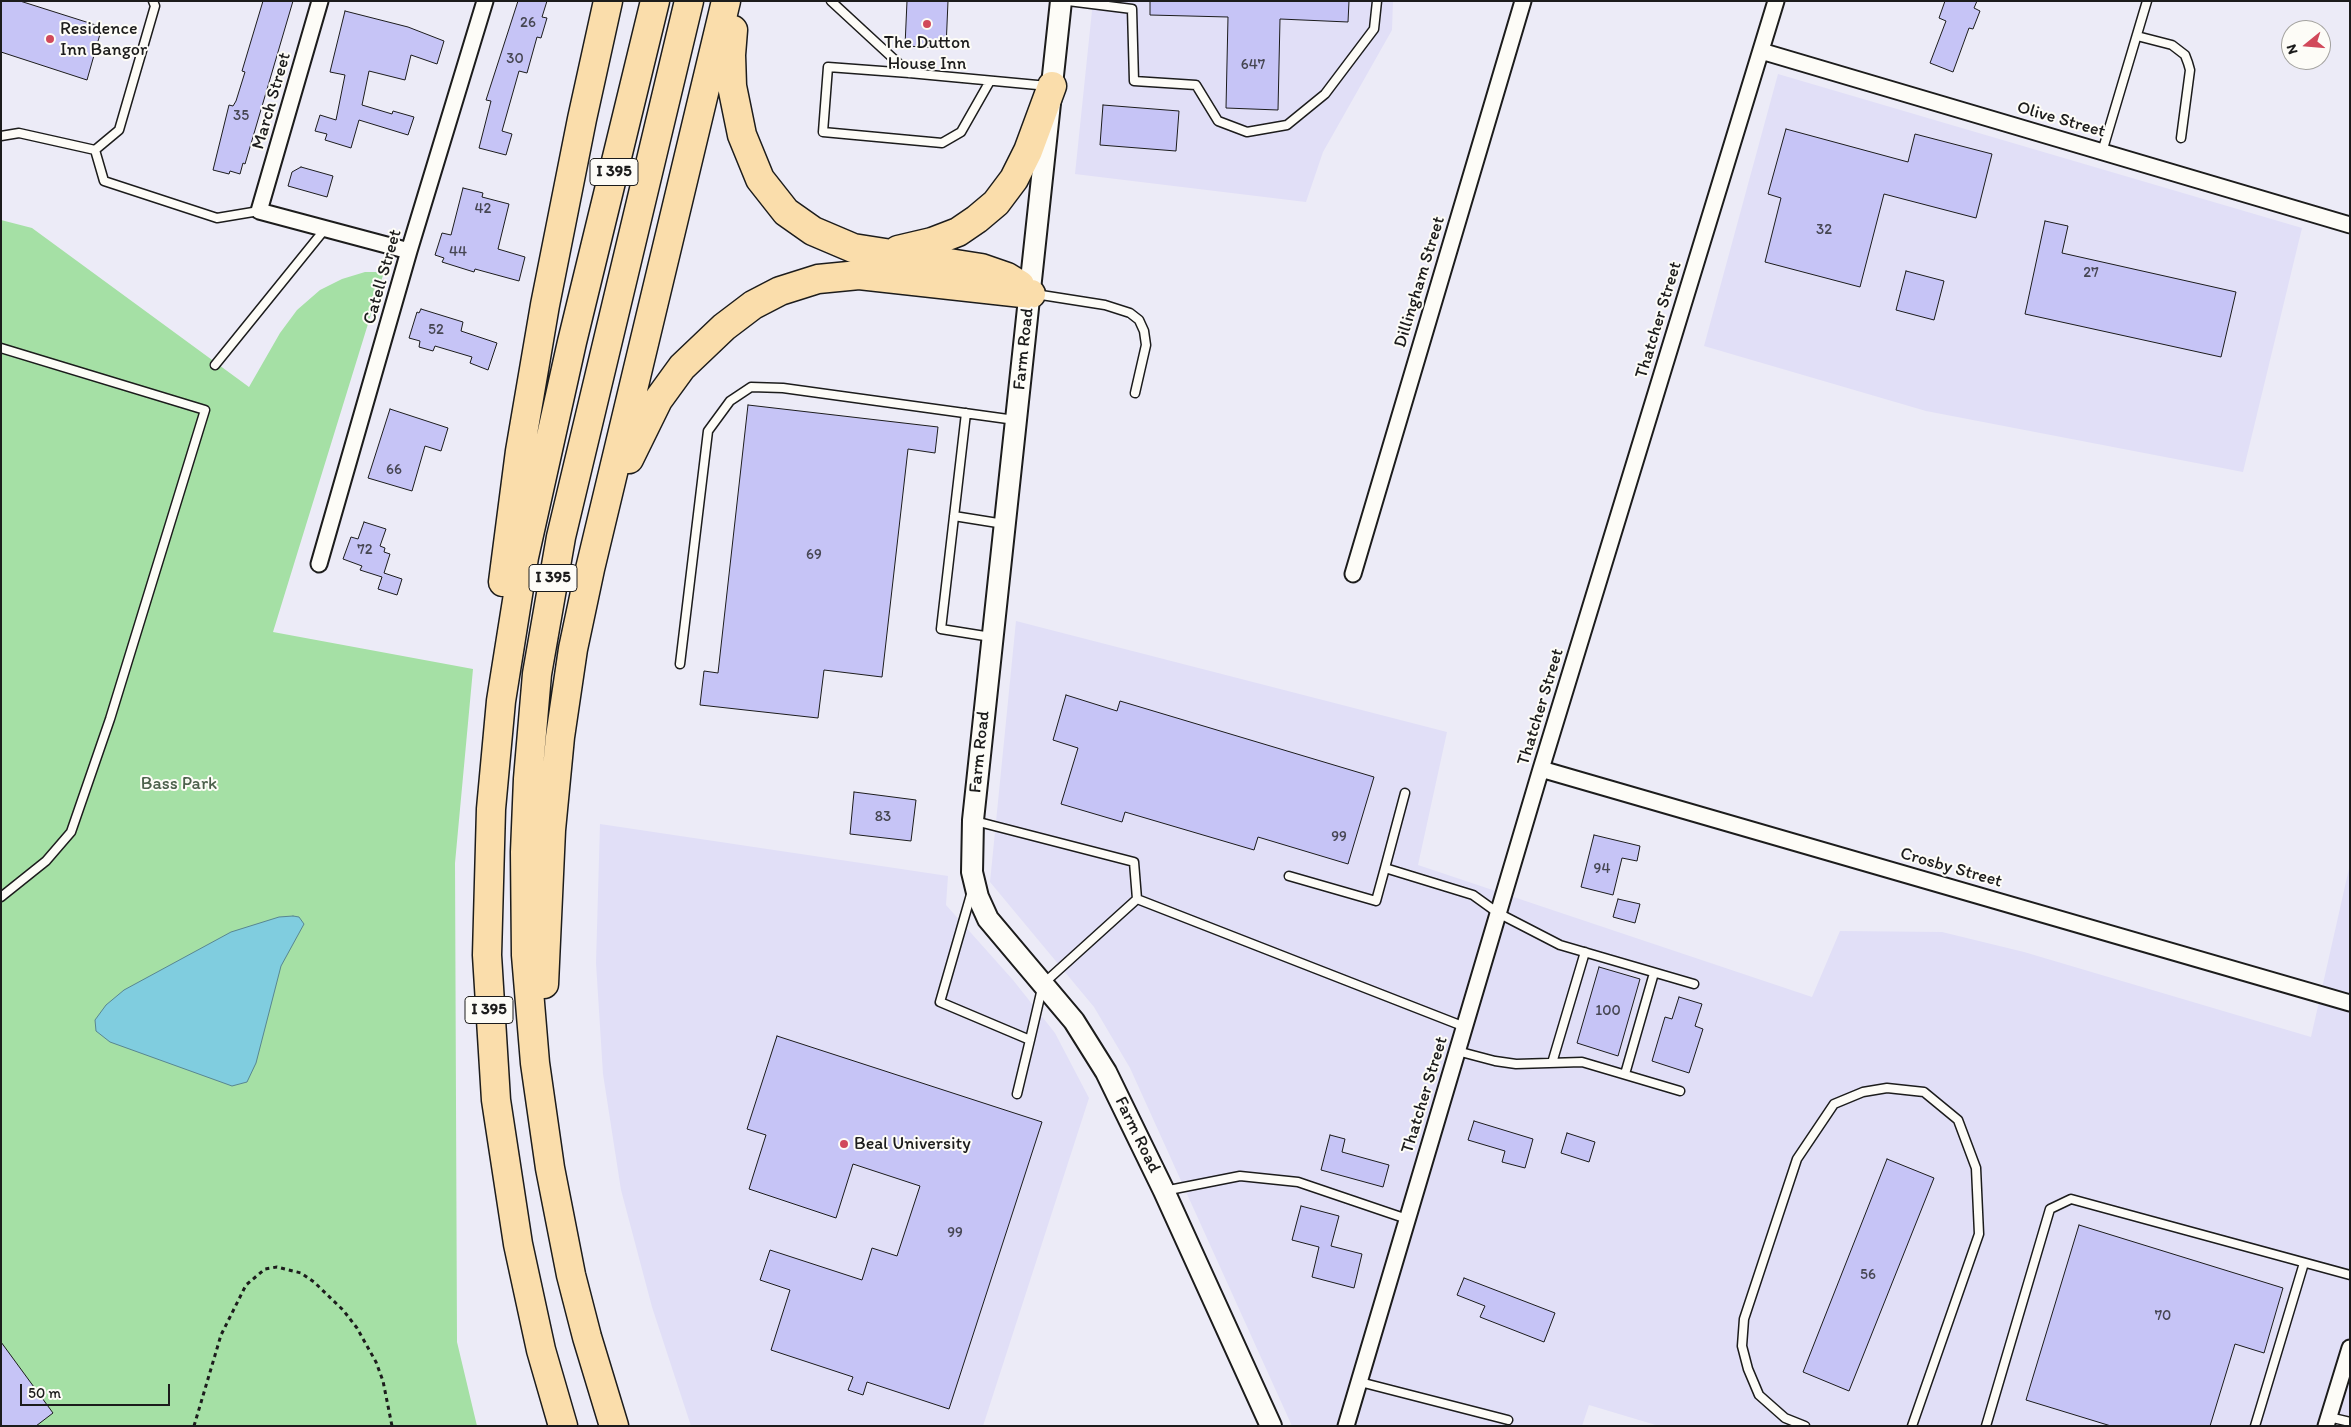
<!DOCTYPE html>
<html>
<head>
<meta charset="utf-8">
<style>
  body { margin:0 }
  #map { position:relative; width:2351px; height:1427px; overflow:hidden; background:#ecebf7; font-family:Itim,sans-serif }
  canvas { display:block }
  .frame { position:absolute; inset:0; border:2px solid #1c1c1c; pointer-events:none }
  .north { position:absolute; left:2281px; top:20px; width:50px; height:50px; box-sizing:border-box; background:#fdfcf7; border:1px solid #a3a29f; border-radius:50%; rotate:253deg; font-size:14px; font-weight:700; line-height:20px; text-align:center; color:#1c1c1c }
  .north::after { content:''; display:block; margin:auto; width:18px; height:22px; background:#d1495b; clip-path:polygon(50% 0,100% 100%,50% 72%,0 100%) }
  .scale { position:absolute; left:20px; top:1384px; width:150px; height:22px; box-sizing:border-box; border:2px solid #1c1c1c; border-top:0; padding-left:6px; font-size:15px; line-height:18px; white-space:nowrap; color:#1c1c1c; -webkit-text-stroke:4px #fdfcf7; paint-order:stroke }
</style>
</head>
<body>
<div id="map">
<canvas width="2351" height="1427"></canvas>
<div class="frame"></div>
<div class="north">N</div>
<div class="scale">50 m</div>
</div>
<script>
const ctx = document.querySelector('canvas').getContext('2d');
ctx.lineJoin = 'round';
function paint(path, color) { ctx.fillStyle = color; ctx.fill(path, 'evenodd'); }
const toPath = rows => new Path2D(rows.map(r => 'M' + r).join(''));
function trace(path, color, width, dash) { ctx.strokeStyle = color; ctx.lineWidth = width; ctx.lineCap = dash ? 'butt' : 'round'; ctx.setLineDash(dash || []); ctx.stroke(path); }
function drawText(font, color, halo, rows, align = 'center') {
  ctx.font = font + ' Itim,sans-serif'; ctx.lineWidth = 4; ctx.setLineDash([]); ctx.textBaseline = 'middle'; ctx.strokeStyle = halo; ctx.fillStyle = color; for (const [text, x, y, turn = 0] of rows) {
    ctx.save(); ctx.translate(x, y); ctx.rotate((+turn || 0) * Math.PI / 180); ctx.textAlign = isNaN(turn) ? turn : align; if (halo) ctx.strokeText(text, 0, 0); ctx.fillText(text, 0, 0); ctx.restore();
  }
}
paint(toPath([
  [1093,1,1393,1,1392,30,1323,152,1306,202,1075,174],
  [1778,74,2302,228,2243,472,1926,411,1704,346],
  [1016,621,1447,732,1418,865,1812,997,1840,931,1942,932,2024,952,2311,1037,2350,864,2350,1426,1659,1426,1589,1405,1582,1426,1292,1426,1130,1068,1094,1007,990,882],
  [600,824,948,876,946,905,1013,980,1055,1033,1089,1098,983,1426,691,1426,652,1307,621,1190,603,1074,596,963]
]), '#e1dff7');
paint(toPath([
  [1,220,32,228,249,387,280,333,297,310,320,290,342,279,365,272,384,272,273,632,473,669,455,863,457,1342,477,1426,1,1426]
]), '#a5e0a5');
const water = toPath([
  [293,916,299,917,304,924,281,966,256,1063,247,1082,232,1086,110,1042,96,1031,95,1020,106,1005,124,990,231,932,279,917,293,916]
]);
paint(water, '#80cddf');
trace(water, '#588691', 1);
const building = toPath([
  [1,1,20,1,102,27,87,80,1,52,1,1],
  [263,1,293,1,245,164,243,163,240,174,230,171,229,174,213,170,229,105,233,106,236,101,245,72,242,71,263,1],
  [518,1,547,1,542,17,547,18,541,38,537,37,527,73,519,71,502,131,512,134,506,155,479,148,491,101,486,100,518,1],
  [907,1,948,1,946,48,905,46,907,1],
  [1150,1,1349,1,1348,22,1280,19,1278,110,1226,108,1228,17,1150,15,1150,1],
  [1945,1,1977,1,1974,8,1980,11,1973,29,1969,28,1953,72,1930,63,1946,21,1939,18,1945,1],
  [345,11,408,27,444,41,437,64,411,55,405,80,369,71,362,105,392,114,393,111,414,117,408,135,359,120,351,148,325,140,327,134,315,131,320,115,336,120,345,75,330,72,345,11],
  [1103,105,1179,111,1176,151,1100,145,1103,105],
  [1786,129,1908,162,1915,134,1992,154,1976,218,1884,194,1860,287,1765,262,1781,198,1768,194,1786,129],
  [301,167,333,176,327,197,288,186,292,172,301,167],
  [463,188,483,193,482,197,509,204,498,249,525,257,519,281,475,269,474,272,442,262,444,258,435,255,442,233,451,235,463,188],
  [2045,221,2068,226,2062,253,2236,292,2221,357,2025,314,2045,221],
  [1906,271,1944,281,1934,320,1896,310,1906,271],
  [421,309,463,322,461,331,497,343,488,370,470,363,472,357,435,346,433,351,419,347,420,341,409,338,417,312,419,313,421,309],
  [748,405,938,427,935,453,908,449,882,677,824,670,818,718,700,705,704,671,718,673,748,405],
  [390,409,448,428,441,451,425,446,412,491,368,478,390,409],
  [364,522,386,529,380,546,385,548,384,552,390,554,384,573,402,579,397,595,378,589,382,577,360,570,362,566,343,559,351,537,358,539,364,522],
  [1066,695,1117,711,1120,701,1374,777,1348,864,1258,837,1254,850,1125,812,1122,822,1061,804,1078,748,1053,740,1066,695],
  [854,792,916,800,911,841,850,834,854,792],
  [1594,835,1640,846,1637,861,1622,858,1613,895,1581,887,1594,835],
  [1618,899,1640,904,1635,923,1613,917,1618,899],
  [1599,967,1640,979,1618,1056,1577,1043,1599,967],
  [1679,997,1702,1004,1695,1026,1703,1029,1689,1073,1652,1061,1665,1017,1672,1019,1679,997],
  [777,1036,1042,1122,949,1409,867,1382,863,1395,848,1390,853,1377,771,1350,790,1290,760,1280,770,1250,862,1280,872,1248,897,1256,920,1186,853,1164,836,1218,749,1189,766,1135,747,1129,777,1036],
  [1474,1121,1533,1139,1525,1168,1502,1162,1505,1151,1468,1140,1474,1121],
  [1567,1133,1595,1142,1589,1162,1561,1153,1567,1133],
  [1330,1135,1345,1139,1342,1152,1389,1165,1383,1187,1321,1170,1330,1135],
  [1887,1159,1934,1178,1849,1391,1803,1372,1887,1159],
  [1301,1206,1339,1216,1331,1246,1362,1254,1354,1288,1312,1277,1319,1247,1292,1240,1301,1206],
  [2079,1225,2283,1288,2264,1353,2235,1344,2210,1426,2111,1426,2026,1400,2079,1225],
  [1464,1278,1555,1313,1544,1342,1480,1317,1485,1306,1457,1295,1464,1278],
  [1,1342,53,1413,36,1426,1,1426,1,1342]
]);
paint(building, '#c6c4f6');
trace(building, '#1c1c1c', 1);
const service = toPath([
  [831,1,909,73],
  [1068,1,1132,9,1134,81,1196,85,1218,121,1247,132,1287,125,1325,94,1374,29,1377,1],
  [2137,36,2172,45,2185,55,2188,63,2190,70,2181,138],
  [990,81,961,132,942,143,823,132,828,67,909,73,1048,86],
  [1,136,19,133,95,150,119,130,155,6,153,1],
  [95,150,104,181,217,218,259,211],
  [2102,152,2147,1],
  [1035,294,1105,305,1130,313,1139,320,1144,331,1146,345,1135,393],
  [1,348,205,410,110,719,71,832,46,861,1,897],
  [215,365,325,229],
  [966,413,941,629,991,637],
  [954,516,1004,524],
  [680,664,708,431,730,401,751,387,783,388,1015,420],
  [1405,793,1385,868,1473,895,1498,913,1560,945,1694,984],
  [975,821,1134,862,1137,899],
  [1289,876,1376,901,1385,868],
  [972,891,940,1002,1030,1040,1043,984,1137,899,1465,1027],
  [1457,1051,1495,1061,1516,1064,1582,1062,1680,1091],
  [1552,1063,1585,952],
  [1625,1074,1654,973],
  [1017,1094,1030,1040],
  [1164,1191,1240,1176,1298,1182,1407,1219],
  [1360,1382,1508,1420],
  [2329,1417,2350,1422],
  [1805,1426,1785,1418,1759,1395,1748,1369,1742,1346,1744,1319,1797,1159,1834,1104,1863,1092,1887,1088,1924,1092,1958,1120,1976,1168,1979,1234,1912,1426],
  [1986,1426,2050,1209,2071,1199,2350,1275],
  [2255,1426,2304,1263]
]);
const minor = toPath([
  [320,1,259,211,409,251],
  [1761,51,2350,225],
  [319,564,409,251,485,1],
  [1353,574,1523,1],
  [1541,769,2350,1003],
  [1346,1426,1541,769,1776,1],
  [2326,1426,2350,1348]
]);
const tertiary = toPath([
  [1061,1,973,820,972,872,978,897,988,919,1074,1021,1106,1072,1164,1191,1271,1426]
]);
const motorway = toPath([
  [733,30,731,55,732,86,742,135,760,179,786,212,813,231,853,248,981,268,1007,277,1020,285],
  [898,250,932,242,958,232,977,219,996,203,1014,179,1028,151,1052,86],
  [629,459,658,400,682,367,724,327,753,305,780,291,818,279,859,275,1031,294],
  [503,582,520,451,545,305,582,119,608,1],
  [544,984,551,830,560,737,573,649,590,569,726,1],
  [563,1426,541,1350,518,1244,496,1100,487,955,491,809,501,701,524,557,572,342,655,1],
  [614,1426,587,1337,571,1275,550,1168,535,1063,526,955,525,852,528,779,537,674,561,537,689,1]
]);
trace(service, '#1c1c1c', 11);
trace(minor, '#1c1c1c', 19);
trace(tertiary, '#1c1c1c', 24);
trace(motorway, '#1c1c1c', 31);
trace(toPath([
  [194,1426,221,1335,246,1285,265,1269,277,1267,301,1273,314,1282,343,1310,357,1328,376,1362,383,1381,392,1426]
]), '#1c1c1c', 3, [4, 4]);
trace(service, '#fdfcf7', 8);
trace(minor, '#fdfcf7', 15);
trace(tertiary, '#fdfcf7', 20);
trace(motorway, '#faddab', 28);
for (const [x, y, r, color] of [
  [927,24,5,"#d1495b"],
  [50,39,5,"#d1495b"],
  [844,1144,5,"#d1495b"]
]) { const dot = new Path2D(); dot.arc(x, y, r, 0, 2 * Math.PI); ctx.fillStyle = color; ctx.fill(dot); trace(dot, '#fdfcf7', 2); }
drawText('15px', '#464652', null, [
  ["26",528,23],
  ["30",515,59],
  ["647",1253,65],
  ["35",241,116],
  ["42",483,209],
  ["32",1824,230],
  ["44",458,252],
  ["27",2091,273],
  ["52",436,330],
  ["66",394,470],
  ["72",365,550],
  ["69",814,555],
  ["83",883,817],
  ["99",1339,837],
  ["94",1602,869],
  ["100",1608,1011],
  ["99",955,1233],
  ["56",1868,1275],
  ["70",2163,1316]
]);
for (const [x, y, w] of [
  [614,172,48],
  [553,578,48],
  [489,1010,48]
]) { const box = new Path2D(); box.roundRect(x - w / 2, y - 13.5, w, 27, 4); ctx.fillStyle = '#fdfcf7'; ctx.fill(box); trace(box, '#1c1c1c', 1); }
drawText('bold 16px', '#1c1c1c', null, [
  ["I 395",614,172],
  ["I 395",553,578],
  ["I 395",489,1010]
]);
drawText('18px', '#1c1c1c', '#fdfcf7', [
  ["Residence",60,29],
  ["Inn Bangor",60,50],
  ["The Dutton",927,43,"center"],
  ["House Inn",927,64,"center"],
  ["Beal University",854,1144]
], 'left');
drawText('18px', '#1c1c1c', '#fdfcf7', [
  ["March Street",272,101,-74],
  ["Olive Street",2061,120,16],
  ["Catell Street",383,277,-74],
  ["Dillingham Street",1420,282,-73],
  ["Thatcher Street",1659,320,-73],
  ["Farm Road",1024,349,-84],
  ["Thatcher Street",1541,707,-73],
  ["Farm Road",980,752,-84],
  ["Crosby Street",1951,868,16],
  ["Thatcher Street",1425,1095,-73],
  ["Farm Road",1137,1135,64]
]);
drawText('18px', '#4c614c', '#fdfcf7', [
  ["Bass Park",179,784]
]);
</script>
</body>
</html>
